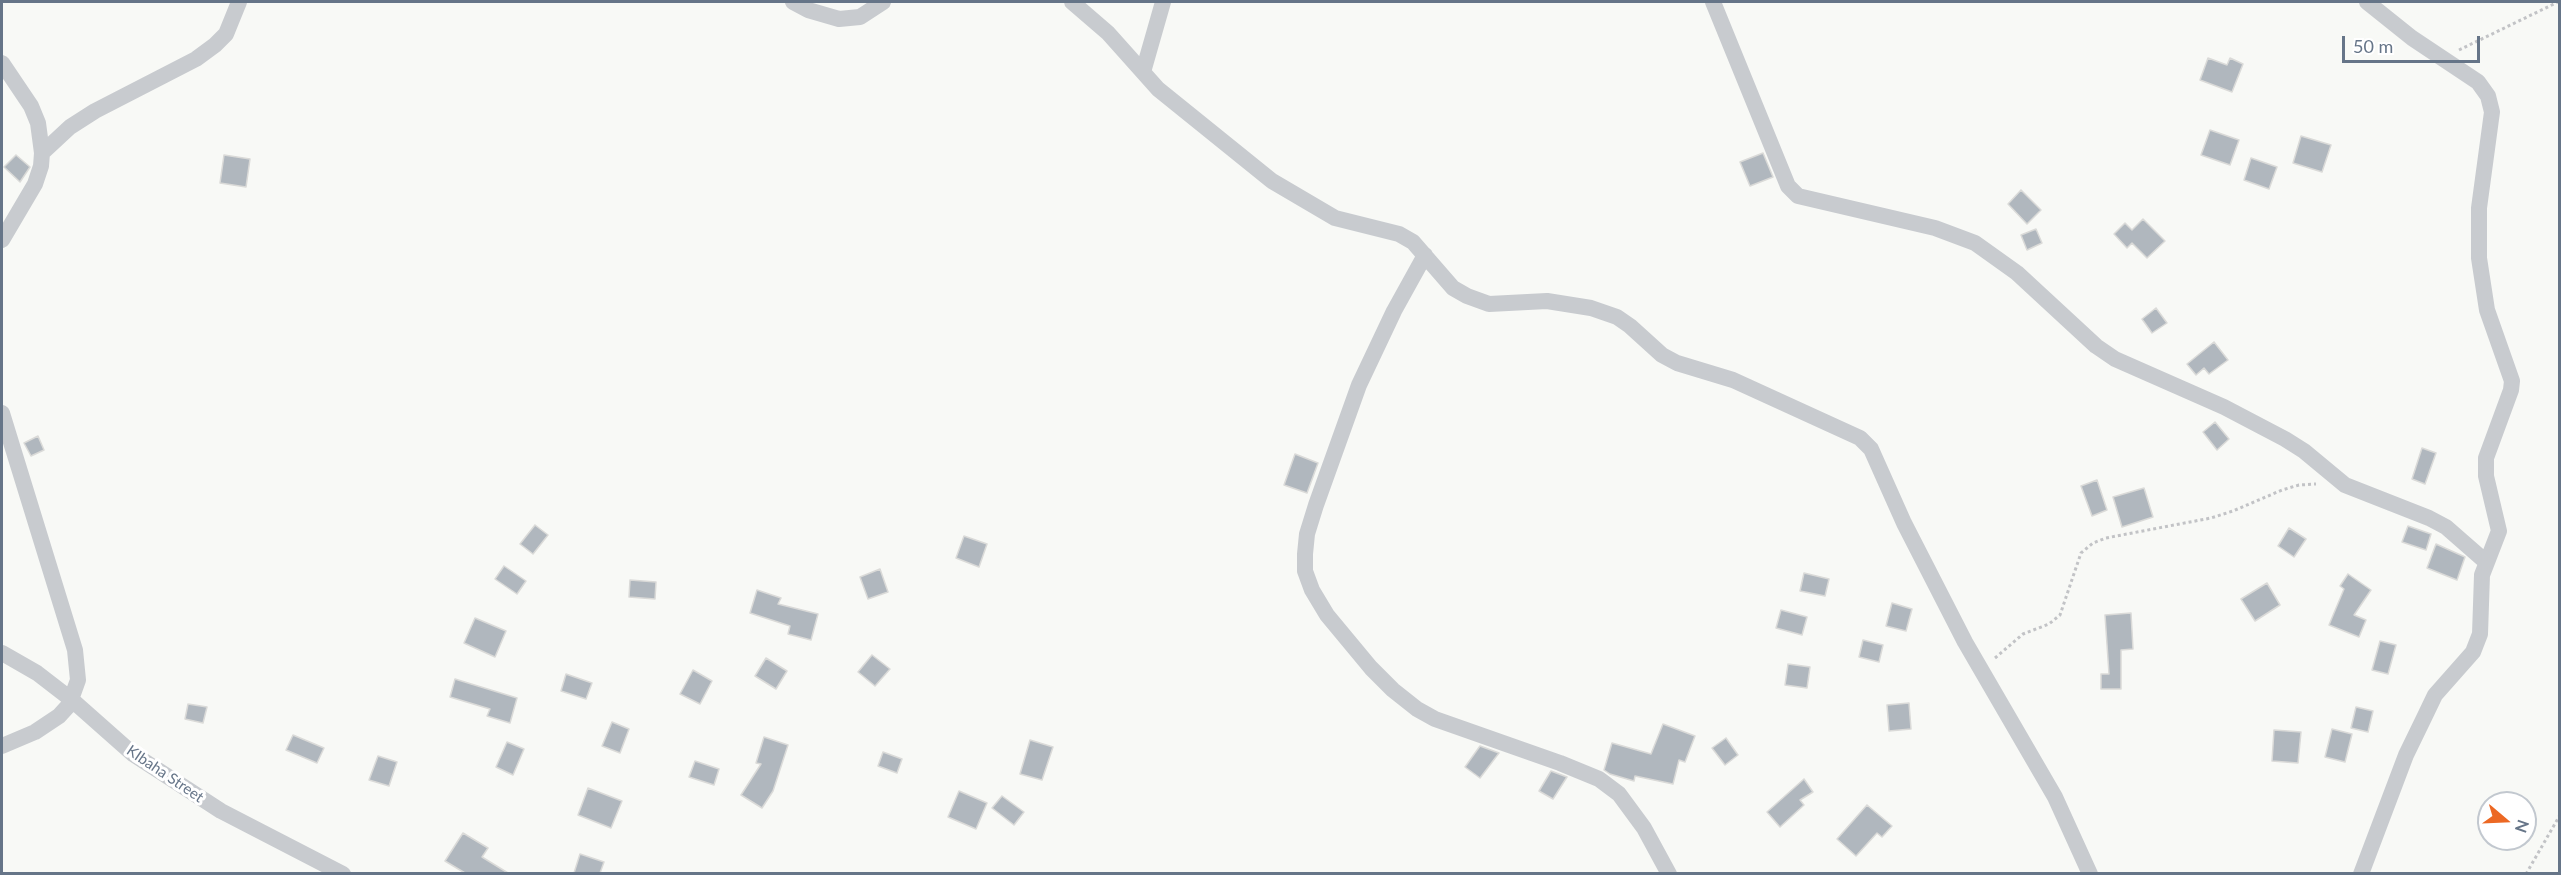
<!DOCTYPE html>
<html>
<head>
<meta charset="utf-8">
<style>
  body { margin:0 }
  #map { position:relative; width:2561px; height:875px; overflow:hidden; background:#f8f9f6; font-family:Lato,sans-serif }
  canvas { display:block }
  .frame { position:absolute; inset:0; border:3px solid #667588; pointer-events:none }
  .north { position:absolute; left:2477px; top:791px; width:60px; height:60px; box-sizing:border-box; background:#fff; border:2px solid #c2c8cf; border-radius:50%; rotate:109deg; font-size:16px; font-weight:700; line-height:24px; text-align:center; color:#667588 }
  .north::after { content:''; display:block; margin:auto; width:21px; height:27px; background:#ec6823; clip-path:polygon(50% 0,100% 100%,50% 72%,0 100%) }
  .scale { position:absolute; left:2342px; top:36px; width:138px; height:27px; box-sizing:border-box; border:3px solid #667588; border-top:0; padding-left:8px; font-size:18px; line-height:21px; white-space:nowrap; color:#667588; -webkit-text-stroke:4px #fff; paint-order:stroke }
</style>
</head>
<body>
<div id="map">
<canvas width="2561" height="875"></canvas>
<div class="frame"></div>
<div class="north">N</div>
<div class="scale">50 m</div>
</div>
<script>
const ctx = document.querySelector('canvas').getContext('2d');
ctx.lineJoin = 'round';
function paint(path, color) { ctx.fillStyle = color; ctx.fill(path, 'evenodd'); }
const toPath = rows => new Path2D(rows.map(r => 'M' + r).join(''));
function trace(path, color, width, dash) { ctx.strokeStyle = color; ctx.lineWidth = width; ctx.lineCap = dash ? 'butt' : 'round'; ctx.setLineDash(dash || []); ctx.stroke(path); }
function drawText(font, color, halo, rows, align = 'center') {
  ctx.font = font + ' Lato,sans-serif'; ctx.lineWidth = 6; ctx.setLineDash([]); ctx.textBaseline = 'middle'; ctx.strokeStyle = halo; ctx.fillStyle = color; for (const [text, x, y, turn = 0] of rows) {
    ctx.save(); ctx.translate(x, y); ctx.rotate((+turn || 0) * Math.PI / 180); ctx.textAlign = isNaN(turn) ? turn : align; if (halo) ctx.strokeText(text, 0, 0); ctx.fillText(text, 0, 0); ctx.restore();
  }
}
const building = toPath([
  [2208,58,2227,65,2230,58,2243,64,2232,92,2200,80,2208,58],
  [2210,130,2239,140,2230,165,2201,155,2210,130],
  [2301,136,2331,145,2322,172,2293,163,2301,136],
  [1763,153,1773,177,1750,186,1740,162,1763,153],
  [16,155,30,167,20,182,4,167,16,155],
  [224,155,250,159,246,187,220,183,224,155],
  [2251,158,2277,167,2269,189,2244,180,2251,158],
  [2021,190,2041,210,2027,224,2008,204,2021,190],
  [2143,219,2165,241,2147,258,2132,243,2127,248,2114,234,2125,223,2132,230,2143,219],
  [2036,229,2042,243,2027,250,2021,235,2036,229],
  [2156,308,2167,323,2152,333,2142,319,2156,308],
  [2214,342,2228,360,2209,374,2204,368,2196,375,2187,364,2214,342],
  [2215,422,2229,439,2217,450,2203,432,2215,422],
  [38,436,44,450,31,456,24,443,38,436],
  [2422,448,2436,453,2425,484,2412,479,2422,448],
  [1295,454,1318,463,1307,493,1284,485,1295,454],
  [2097,480,2107,510,2092,516,2081,486,2097,480],
  [2144,488,2153,517,2122,527,2113,497,2144,488],
  [535,525,548,535,533,554,520,544,535,525],
  [2408,526,2431,534,2426,550,2402,542,2408,526],
  [2289,528,2306,539,2294,557,2278,546,2289,528],
  [964,536,987,544,979,567,956,558,964,536],
  [2436,544,2465,557,2457,580,2427,568,2436,544],
  [504,566,526,581,517,594,495,579,504,566],
  [880,569,888,592,868,599,860,577,880,569],
  [1804,573,1829,579,1825,596,1800,591,1804,573],
  [2348,574,2371,590,2354,615,2366,620,2359,637,2329,625,2344,589,2340,586,2348,574],
  [630,580,656,582,655,599,629,597,630,580],
  [2267,583,2280,605,2255,621,2241,599,2267,583],
  [757,590,781,598,778,604,818,614,811,640,788,634,790,626,750,613,757,590],
  [1892,603,1912,609,1906,631,1886,626,1892,603],
  [1781,610,1807,617,1802,635,1776,628,1781,610],
  [2131,613,2133,649,2121,650,2121,689,2101,689,2101,674,2109,674,2105,615,2131,613],
  [475,618,506,631,495,657,464,643,475,618],
  [1863,640,1883,645,1879,662,1859,657,1863,640],
  [2380,641,2396,645,2388,674,2372,670,2380,641],
  [872,655,890,669,875,686,858,672,872,655],
  [766,658,787,671,776,689,755,676,766,658],
  [1788,664,1810,667,1807,688,1785,685,1788,664],
  [693,670,712,681,700,704,680,694,693,670],
  [566,674,592,683,586,699,561,691,566,674],
  [455,679,517,698,510,723,487,716,490,709,450,697,455,679],
  [1909,703,1911,729,1889,731,1887,705,1909,703],
  [188,704,207,707,203,723,185,719,188,704],
  [2356,707,2373,711,2368,732,2351,728,2356,707],
  [612,722,629,729,620,753,602,746,612,722],
  [1663,724,1695,736,1685,762,1679,760,1673,784,1635,776,1634,781,1610,774,1604,770,1612,743,1651,754,1663,724],
  [2332,729,2352,734,2345,762,2325,757,2332,729],
  [2274,730,2301,732,2298,763,2272,761,2274,730],
  [293,735,324,748,317,763,286,750,293,735],
  [764,737,788,745,773,791,762,808,741,795,761,764,756,763,764,737],
  [1726,738,1738,755,1725,765,1712,748,1726,738],
  [1030,740,1053,747,1042,780,1020,774,1030,740],
  [507,742,524,749,513,775,496,767,507,742],
  [1480,746,1499,753,1480,778,1465,767,1480,746],
  [883,752,902,759,897,773,878,766,883,752],
  [378,756,397,762,389,786,369,780,378,756],
  [695,761,719,769,714,785,689,777,695,761],
  [1551,771,1567,777,1553,799,1539,791,1551,771],
  [1804,779,1813,792,1800,800,1804,805,1780,827,1767,812,1804,779],
  [588,788,622,801,611,828,578,815,588,788],
  [959,791,987,803,976,829,948,817,959,791],
  [1002,796,1024,812,1014,825,992,808,1002,796],
  [1867,805,1892,826,1882,837,1877,833,1856,856,1837,839,1867,805],
  [463,833,488,848,482,857,508,873,465,873,445,861,463,833],
  [580,854,604,862,600,873,574,873,580,854]
]);
paint(building, '#b0b7be');
trace(building, '#dadad8', 1.5);
trace(toPath([
  [2459,50,2558,2],
  [1995,658,2023,634,2049,624,2060,615,2081,553,2093,543,2106,538,2211,518,2233,511,2282,490,2299,485,2316,484],
  [2526,874,2560,815]
]), '#c2c3c6', 3, [3, 3]);
trace(toPath([
  [793,2,808,10,839,19,860,17,883,2],
  [1072,2,1108,33,1158,89,1272,181,1335,218,1399,234,1413,242,1453,288,1467,296,1489,304,1547,301,1591,308,1617,317,1630,326,1662,355,1677,363,1733,380,1860,438,1871,449,1904,523,1965,642,2055,797,2090,874],
  [1713,2,1788,186,1798,196,1935,228,1975,243,2017,273,2096,346,2115,359,2224,407,2285,439,2304,451,2345,485,2429,518,2446,527,2486,562],
  [2,63,31,106,38,123,42,153,41,166,35,184,2,240],
  [1143,72,1163,2],
  [42,153,70,127,95,111,196,59,215,45,226,34,239,2],
  [1425,255,1394,311,1359,385,1316,505,1307,534,1305,554,1305,571,1312,590,1327,615,1371,668,1393,690,1417,709,1435,719,1560,763,1599,779,1619,794,1644,828,1669,874],
  [2,413,75,650,78,680,69,705,59,716,35,732,2,746],
  [2,653,37,673,72,700,133,754,221,811,343,874],
  [2361,874,2406,755,2423,720,2435,695,2473,652,2480,634,2482,575,2499,531,2486,476,2486,458,2511,390,2512,381,2487,310,2479,258,2479,208,2492,112,2488,96,2478,82,2412,38,2367,2]
]), '#c8cbcf', 16);
drawText('15px', '#667588', '#fff', [
  ["KIbaha Street",165,774,34]
]);
</script>
</body>
</html>
